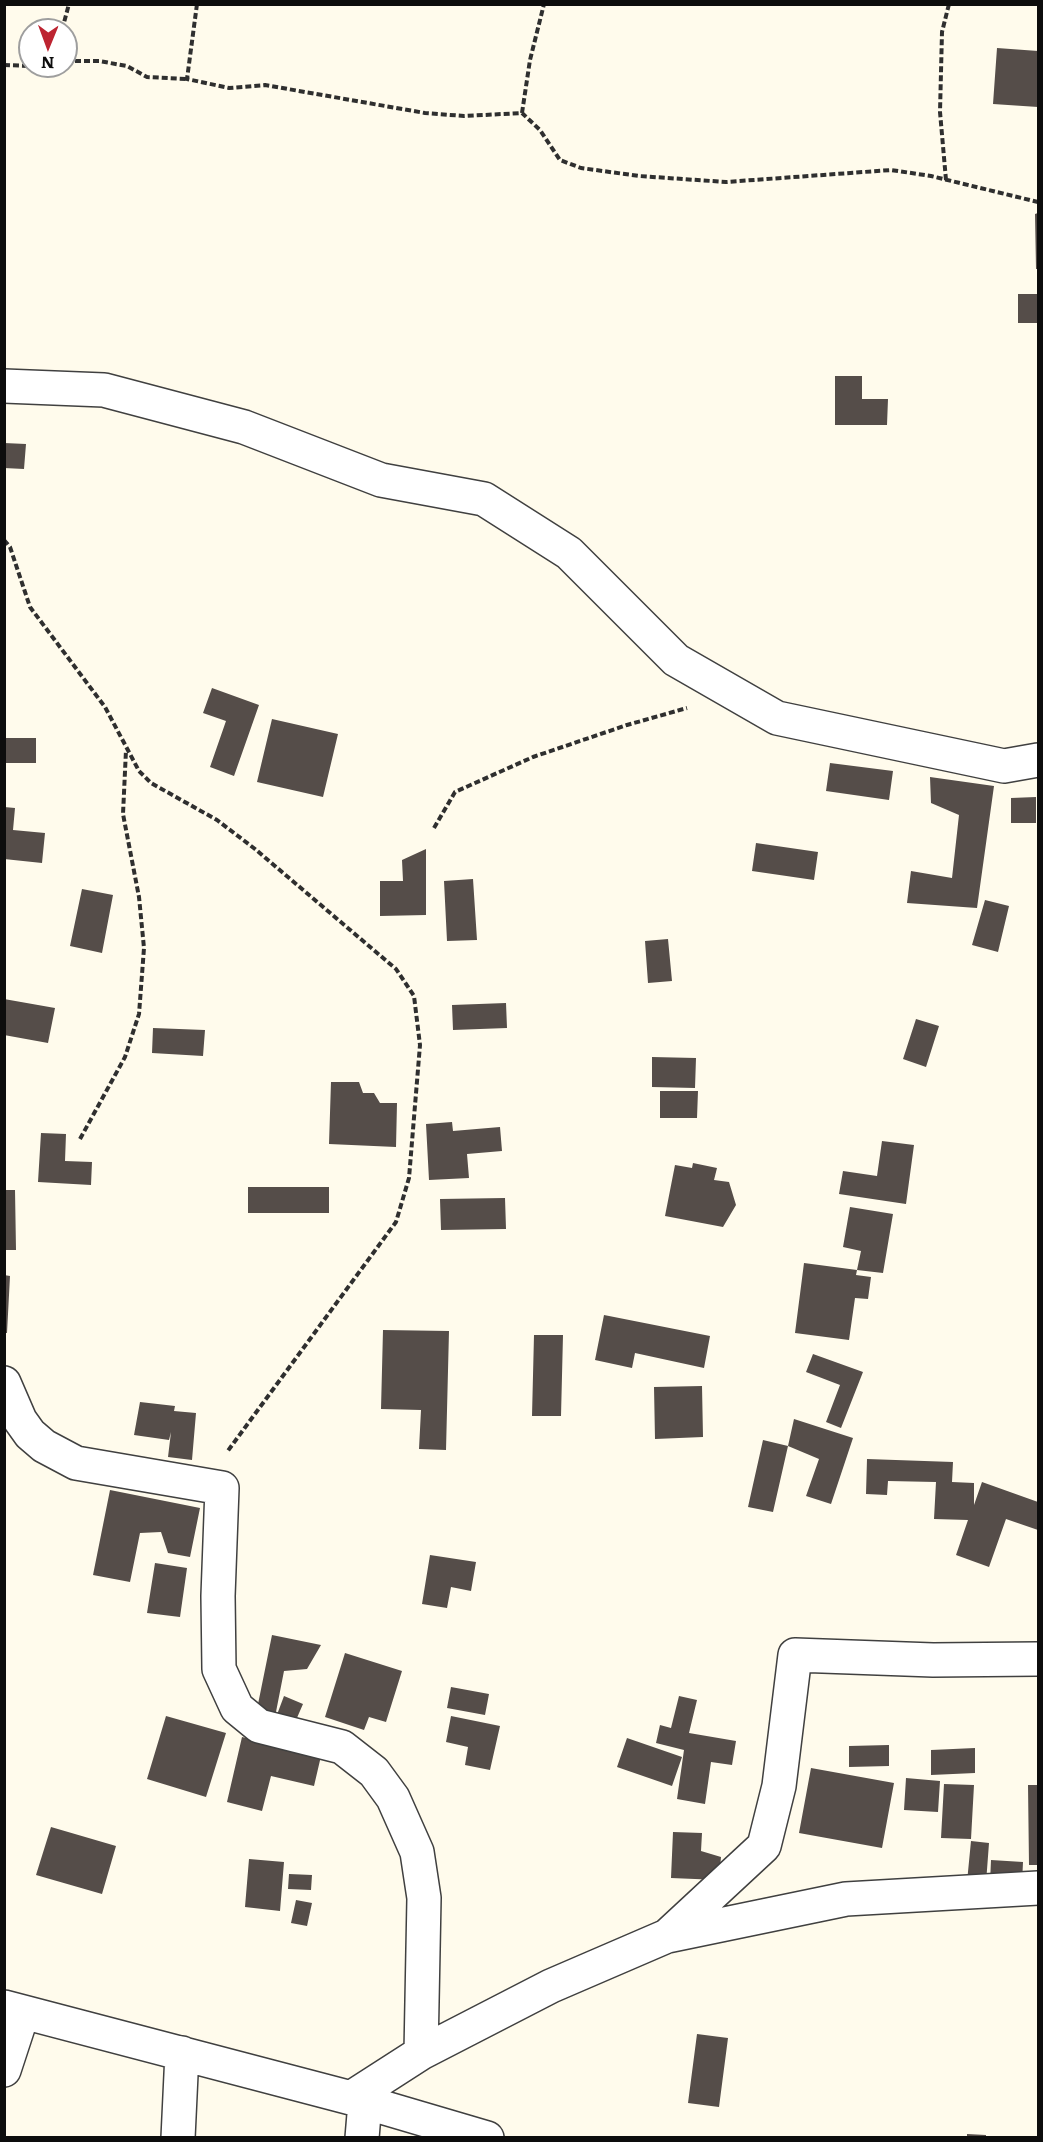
<!DOCTYPE html>
<html>
<head>
<meta charset="utf-8">
<style>
  body { margin:0 }
  #map { position:relative; width:1043px; height:2142px; overflow:hidden; background:#fffbec; font-family:Literata,serif }
  canvas { display:block }
  .frame { position:absolute; inset:0; border:6px solid #0d0d0d; pointer-events:none }
  .north { position:absolute; left:18px; top:18px; width:60px; height:60px; box-sizing:border-box; background:#fff; border:2px solid #9e9e9e; border-radius:50%; rotate:181deg; font-size:16px; font-weight:700; line-height:24px; text-align:center; color:#0d0d0d }
  .north::after { content:''; display:block; margin:auto; width:21px; height:27px; background:#bd2431; clip-path:polygon(50% 0,100% 100%,50% 72%,0 100%) }
</style>
</head>
<body>
<div id="map">
<canvas width="1043" height="2142"></canvas>
<div class="frame"></div>
<div class="north">N</div>
</div>
<script>
const ctx = document.querySelector('canvas').getContext('2d');
ctx.lineJoin = 'round';
function paint(path, color) { ctx.fillStyle = color; ctx.fill(path, 'evenodd'); }
const toPath = rows => new Path2D(rows.map(r => 'M' + r).join(''));
function trace(path, color, width, dash) { ctx.strokeStyle = color; ctx.lineWidth = width; ctx.lineCap = dash ? 'butt' : 'round'; ctx.setLineDash(dash || []); ctx.stroke(path); }
paint(toPath([
  [997,48,1038,51,1038,107,993,104],
  [1038,213,1038,269,1036,269,1035,214],
  [1018,294,1038,294,1038,323,1018,323],
  [835,376,862,376,862,399,888,399,887,425,835,425],
  [4,443,26,444,24,469,4,468],
  [212,688,259,705,234,776,210,767,226,721,203,713],
  [272,719,338,734,323,797,257,782],
  [4,738,36,738,36,763,4,763],
  [830,763,893,771,889,800,826,791],
  [930,777,994,786,977,908,907,903,911,871,952,878,959,815,931,803],
  [1036,797,1036,823,1011,823,1011,798],
  [4,807,15,808,13,830,45,833,42,863,4,859],
  [756,843,818,852,814,880,752,871],
  [426,849,426,915,380,916,380,881,403,881,402,860],
  [473,879,477,940,447,941,444,881],
  [82,889,113,895,102,953,70,946],
  [985,900,1009,906,998,952,972,945],
  [668,939,672,981,648,983,645,941],
  [4,999,55,1008,48,1043,4,1035],
  [506,1003,507,1028,453,1030,452,1005],
  [916,1019,939,1026,926,1067,903,1059],
  [153,1028,205,1030,203,1056,152,1053],
  [652,1057,696,1058,695,1088,652,1087],
  [331,1082,359,1082,363,1093,374,1093,380,1103,397,1103,396,1147,329,1144],
  [660,1091,698,1091,697,1118,660,1118],
  [452,1122,453,1131,500,1127,502,1151,467,1154,469,1178,429,1180,426,1124],
  [41,1133,66,1134,65,1161,92,1162,91,1185,38,1182],
  [882,1141,914,1145,906,1204,839,1194,843,1171,877,1176],
  [693,1163,717,1168,714,1180,729,1182,736,1205,723,1227,665,1216,675,1165,692,1168],
  [248,1187,329,1187,329,1213,248,1213],
  [4,1190,15,1190,16,1250,4,1250],
  [505,1198,506,1229,441,1230,440,1199],
  [850,1207,893,1214,883,1273,857,1270,861,1251,843,1247],
  [804,1263,857,1270,856,1275,871,1277,868,1299,855,1298,849,1340,795,1333],
  [4,1275,10,1276,7,1333,4,1333],
  [604,1315,710,1336,704,1368,635,1353,632,1368,595,1360],
  [383,1330,449,1331,446,1450,419,1449,421,1410,381,1409],
  [534,1335,563,1335,561,1416,532,1416],
  [813,1354,863,1372,841,1428,826,1422,840,1385,806,1372],
  [702,1386,703,1437,655,1439,654,1387],
  [140,1402,175,1406,174,1411,196,1413,192,1460,168,1457,171,1432,169,1440,134,1435],
  [794,1419,853,1438,831,1504,806,1496,819,1459,788,1446],
  [763,1440,788,1446,773,1512,748,1507],
  [867,1459,953,1462,952,1482,974,1483,974,1505,982,1482,1038,1502,1038,1530,1006,1519,989,1567,956,1555,968,1520,934,1519,936,1482,888,1481,887,1495,866,1494],
  [110,1490,200,1508,190,1557,168,1553,161,1532,140,1533,130,1582,93,1575],
  [430,1555,476,1562,471,1591,451,1587,447,1608,422,1604],
  [155,1563,187,1568,180,1617,147,1613],
  [272,1635,321,1645,307,1669,284,1671,275,1717,256,1714],
  [345,1653,402,1671,386,1722,369,1717,364,1730,325,1717],
  [451,1687,489,1694,485,1715,447,1708],
  [284,1696,303,1704,293,1727,275,1720],
  [679,1696,697,1700,689,1733,736,1741,732,1765,711,1762,705,1804,677,1799,684,1750,656,1743,660,1725,671,1728],
  [166,1716,226,1733,206,1797,147,1779],
  [451,1716,500,1726,490,1770,465,1765,468,1747,446,1742],
  [242,1737,321,1756,314,1786,271,1776,262,1811,227,1802],
  [627,1738,682,1757,672,1786,617,1767],
  [889,1745,889,1766,849,1767,849,1746],
  [975,1748,975,1773,931,1775,931,1750],
  [811,1768,894,1783,882,1848,799,1833],
  [906,1778,940,1781,938,1812,904,1810],
  [944,1784,974,1785,971,1839,941,1838],
  [1028,1785,1038,1785,1038,1865,1029,1865],
  [51,1827,116,1846,102,1894,36,1875],
  [673,1832,702,1833,701,1851,721,1857,719,1880,671,1878],
  [971,1841,989,1843,986,1883,967,1882],
  [249,1859,284,1862,280,1911,245,1907],
  [991,1860,1023,1862,1022,1884,990,1883],
  [289,1874,312,1875,311,1890,288,1889],
  [296,1900,312,1903,307,1926,291,1923],
  [697,2034,728,2038,719,2107,688,2103],
  [967,2134,986,2135,986,2138,967,2138]
]), '#554d49');
const minor = toPath([
  [4,386,104,390,244,427,381,480,484,499,569,553,676,660,777,718,1004,766,1038,760],
  [4,1383,20,1420,30,1434,44,1446,76,1463,222,1488,218,1596,219,1669,237,1708,259,1726,342,1747,374,1772,393,1798,417,1852,424,1898,421,2053],
  [667,1936,764,1846,779,1786,795,1655,933,1660,1038,1659],
  [4,2007,351,2098,487,2138],
  [4,2070,23,2012],
  [351,2098,421,2053,551,1986,667,1936,846,1899,1038,1888],
  [178,2138,182,2053],
  [362,2138,365,2102]
]);
trace(minor, '#404040', 36);
trace(toPath([
  [197,4,187,79,229,88,265,85,425,113,464,116,522,113,540,130,560,160,581,168,639,176,726,182,891,170,931,176,1038,202],
  [62,30,69,4],
  [66,61,99,61,127,66,147,77,187,79],
  [4,65,30,66],
  [522,113,530,60,544,4],
  [946,180,940,112,942,32,949,4],
  [4,540,10,547,30,607,105,707,139,771,151,783,217,820,255,849,396,969,414,996,420,1045,409,1178,396,1222,227,1452],
  [434,828,455,792,533,757,627,725,687,708],
  [80,1139,125,1057,139,1014,144,948,139,897,123,814,126,750]
]), '#2f2f2f', 4, [6, 3]);
trace(minor, '#fff', 33);
</script>
</body>
</html>
